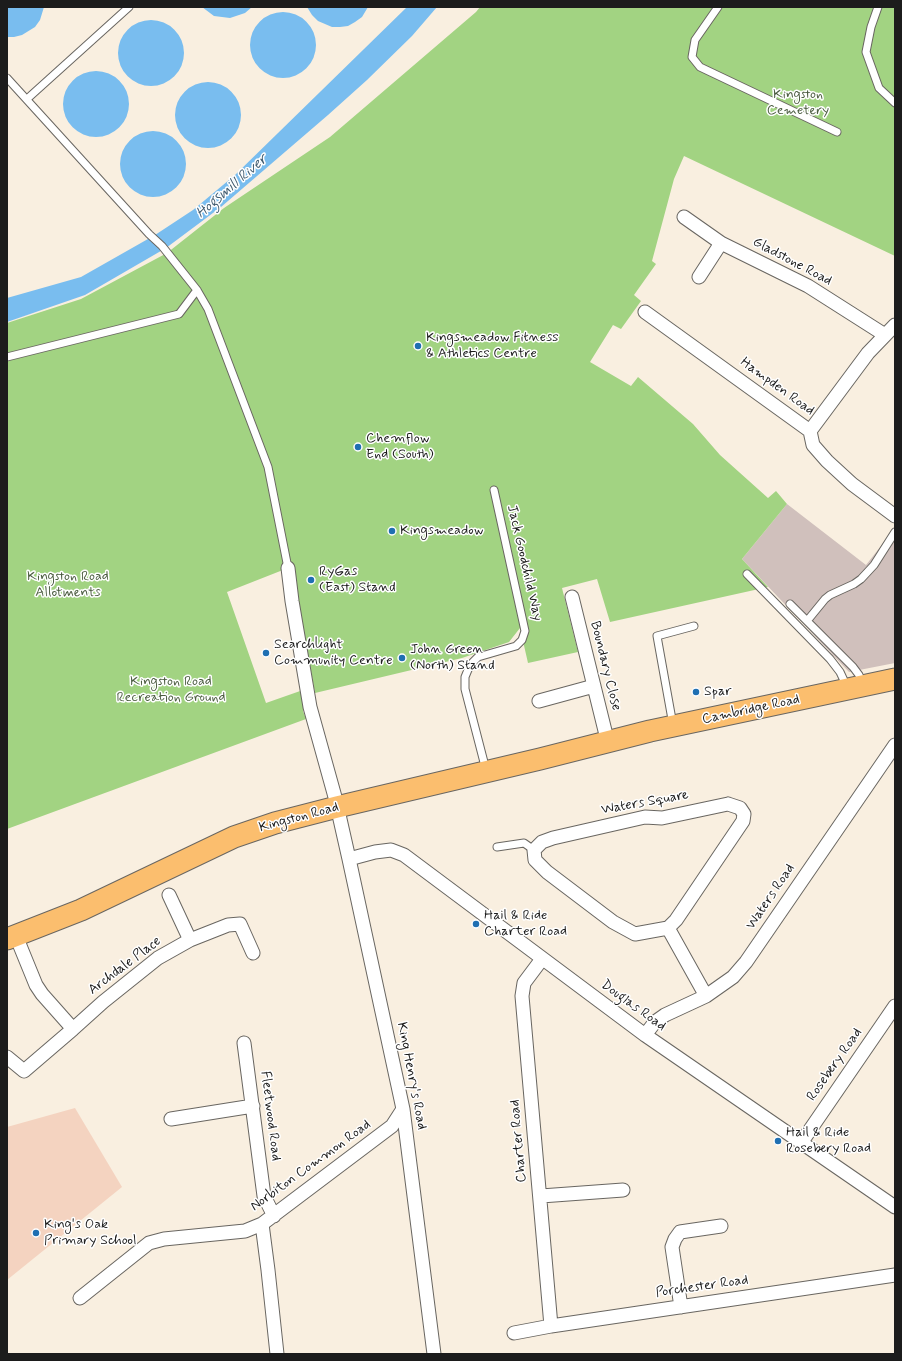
<!DOCTYPE html>
<html>
<head>
<meta charset="utf-8">
<style>
  body { margin:0 }
  #map { position:relative; width:902px; height:1361px; overflow:hidden; background:#f9efe0; font-family:Mynerve,sans-serif }
  canvas { display:block }
  .frame { position:absolute; inset:0; border:8px solid #1c1c1c; pointer-events:none }
</style>
</head>
<body>
<div id="map">
<canvas width="902" height="1361"></canvas>
<div class="frame"></div>
</div>
<script>
const ctx = document.querySelector('canvas').getContext('2d');
ctx.lineJoin = 'round';
function paint(path, color) { ctx.fillStyle = color; ctx.fill(path, 'evenodd'); }
const toPath = rows => new Path2D(rows.map(r => 'M' + r).join(''));
function trace(path, color, width, dash) { ctx.strokeStyle = color; ctx.lineWidth = width; ctx.lineCap = dash ? 'butt' : 'round'; ctx.setLineDash(dash || []); ctx.stroke(path); }
function drawText(font, color, halo, rows, align = 'center') {
  ctx.font = font + ' Mynerve,sans-serif'; ctx.lineWidth = 3; ctx.setLineDash([]); ctx.textBaseline = 'middle'; ctx.strokeStyle = halo; ctx.fillStyle = color; for (const [text, x, y, turn = 0] of rows) {
    ctx.save(); ctx.translate(x, y); ctx.rotate((+turn || 0) * Math.PI / 180); ctx.textAlign = isNaN(turn) ? turn : align; if (halo) ctx.strokeText(text, 0, 0); ctx.fillText(text, 0, 0); ctx.restore();
  }
}
paint(toPath([
  [75,1108,122,1187,7,1280,7,1127]
]), '#f4d3c0');
paint(toPath([
  [787,504,866,565,895,528,895,663,849,672,742,559]
]), '#d0c0bc');
paint(toPath([
  [480,7,895,7,895,256,684,156,674,179,652,261,656,264,634,295,641,301,621,329,613,325,590,362,631,386,638,377,693,424,720,455,768,498,776,491,787,504,742,559,768,587,610,622,597,579,562,588,578,652,528,663,520,628,509,642,462,658,315,693,292,567,288,568,227,592,266,703,303,690,305,702,303,711,306,719,7,829,7,323,81,299,167,253,224,208,330,137,476,12]
]), '#a2d382');
paint(toPath([
  [7,7,44,7,40,20,35,27,22,35,14,37,7,37],
  [202,7,252,7,245,13,230,18,214,16],
  [307,7,368,7,362,17,355,22,348,26,340,27,332,27,318,21,312,15],
  [407,7,437,7,412,36,367,80,328,115,221,207,166,248,85,295,7,322,7,298,81,277,155,235,193,210,235,175],
  '250 45a33 33 0 1 1 66 0a33 33 0 1 1-66 0Z',
  '118 53a33 33 0 1 1 66 0a33 33 0 1 1-66 0Z',
  '63 104a33 33 0 1 1 66 0a33 33 0 1 1-66 0Z',
  '175 115a33 33 0 1 1 66 0a33 33 0 1 1-66 0Z',
  '120 164a33 33 0 1 1 66 0a33 33 0 1 1-66 0Z'
]), '#79bdef');
const service = toPath([
  [718,7,695,40,692,57,700,67,837,132],
  [878,7,871,27,866,52,879,88,895,103],
  [7,78,149,234,162,246,197,290,208,309,268,467,288,568],
  [27,99,129,7],
  [7,357,179,314,197,290],
  [747,574,830,659,840,672,847,687],
  [790,604,853,667,859,675,862,683],
  [807,621,825,599,830,595,854,584,861,579,874,565,895,532],
  [673,725,657,636,694,626],
  [486,770,465,689,465,677,470,665,478,657,516,646,522,640,525,631,494,490],
  [497,847,524,843,534,850]
]);
const minor = toPath([
  [684,217,721,243,808,286,885,335],
  [699,277,721,243],
  [645,312,810,431,813,445,827,461,852,484,895,516],
  [810,431,868,353,895,325],
  [288,568,292,601,310,707,335,797,349,859,403,1109,434,1354],
  [572,597,608,743],
  [539,701,594,686],
  [728,804,740,808,744,814,743,821,676,920,668,928,635,934,613,922,547,872,535,860,534,850,542,842,553,838,645,817,662,818,728,804],
  [349,859,375,852,391,850,404,855,645,1035,895,1207],
  [169,895,190,940],
  [668,928,706,996],
  [16,936,36,985,42,994,73,1029,103,1002,158,958,190,940,228,925,240,924,253,953],
  [542,959,524,983,522,996,551,1326],
  [645,1035,655,1022,665,1015,706,996,733,977,746,962,895,745],
  [244,1043,264,1196,274,1216],
  [7,1057,24,1071,73,1029],
  [171,1119,253,1106],
  [801,1143,895,1006],
  [541,1196,623,1190],
  [262,1224,268,1270,277,1354],
  [80,1298,149,1243,164,1239,245,1231,262,1224,392,1126,403,1109],
  [681,1307,672,1247,675,1239,680,1232,721,1226],
  [514,1333,551,1326,895,1275]
]);
const primary = toPath([
  [7,939,81,910,234,837,275,823,337,807,540,759,650,731,895,679]
]);
trace(service, '#696661', 9);
trace(minor, '#696661', 15);
trace(primary, '#696661', 23);
trace(service, '#fff', 7);
trace(minor, '#fff', 13);
trace(primary, '#fbbe6e', 21);
for (const [x, y, r, color] of [
  [418,346,4,"#1f6fb2"],
  [358,447,4,"#1f6fb2"],
  [392,531,4,"#1f6fb2"],
  [311,580,4,"#1f6fb2"],
  [266,653,4,"#1f6fb2"],
  [402,658,4,"#1f6fb2"],
  [696,692,4,"#1f6fb2"],
  [476,924,4,"#1f6fb2"],
  [778,1141,4,"#1f6fb2"],
  [36,1233,4,"#1f6fb2"]
]) { const dot = new Path2D(); dot.arc(x, y, r, 0, 2 * Math.PI); ctx.fillStyle = color; ctx.fill(dot); trace(dot, '#fff', 1.5); }
drawText('14px', '#4b5c40', '#fff', [
  ["Kingston",798,95],
  ["Cemetery",798,111],
  ["Kingston Road",68,577],
  ["Allotments",68,593],
  ["Kingston Road",171,682],
  ["Recreation Ground",171,698]
]);
drawText('14px', '#1c1c1c', '#fff', [
  ["Gladstone Road",792,262,28],
  ["Hampden Road",777,387,36],
  ["Jack Goodchild Way",524,563,77],
  ["Boundary Close",605,666,76],
  ["Cambridge Road",751,710,-12],
  ["Waters Square",645,803,-10],
  ["Kingston Road",299,818,-15],
  ["Waters Road",771,897,-56],
  ["Archdale Place",125,966,-37],
  ["Douglas Road",633,1006,36],
  ["Rosebery Road",835,1065,-55],
  ["King Henry's Road",411,1076,79],
  ["Fleetwood Road",270,1116,83],
  ["Charter Road",519,1141,-95],
  ["Norbiton Common Road",311,1166,-36],
  ["Porchester Road",702,1287,-8]
]);
drawText('14px', '#1c1c1c', '#fff', [
  ["Kingsmeadow Fitness",426,338],
  ["& Athletics Centre",426,354],
  ["Chemflow",366,439],
  ["End (South)",366,455],
  ["Kingsmeadow",400,531],
  ["RyGas",319,572],
  ["(East) Stand",319,588],
  ["Searchlight",274,645],
  ["Community Centre",274,661],
  ["John Green",410,650],
  ["(North) Stand",410,666],
  ["Spar",704,692],
  ["Hail & Ride",484,916],
  ["Charter Road",484,932],
  ["Hail & Ride",786,1133],
  ["Rosebery Road",786,1149],
  ["King's Oak",44,1225],
  ["Primary School",44,1241]
], 'left');
drawText('italic 15px', '#415c70', '#fff', [
  ["Hogsmill River",232,187,-41]
]);
</script>
</body>
</html>
